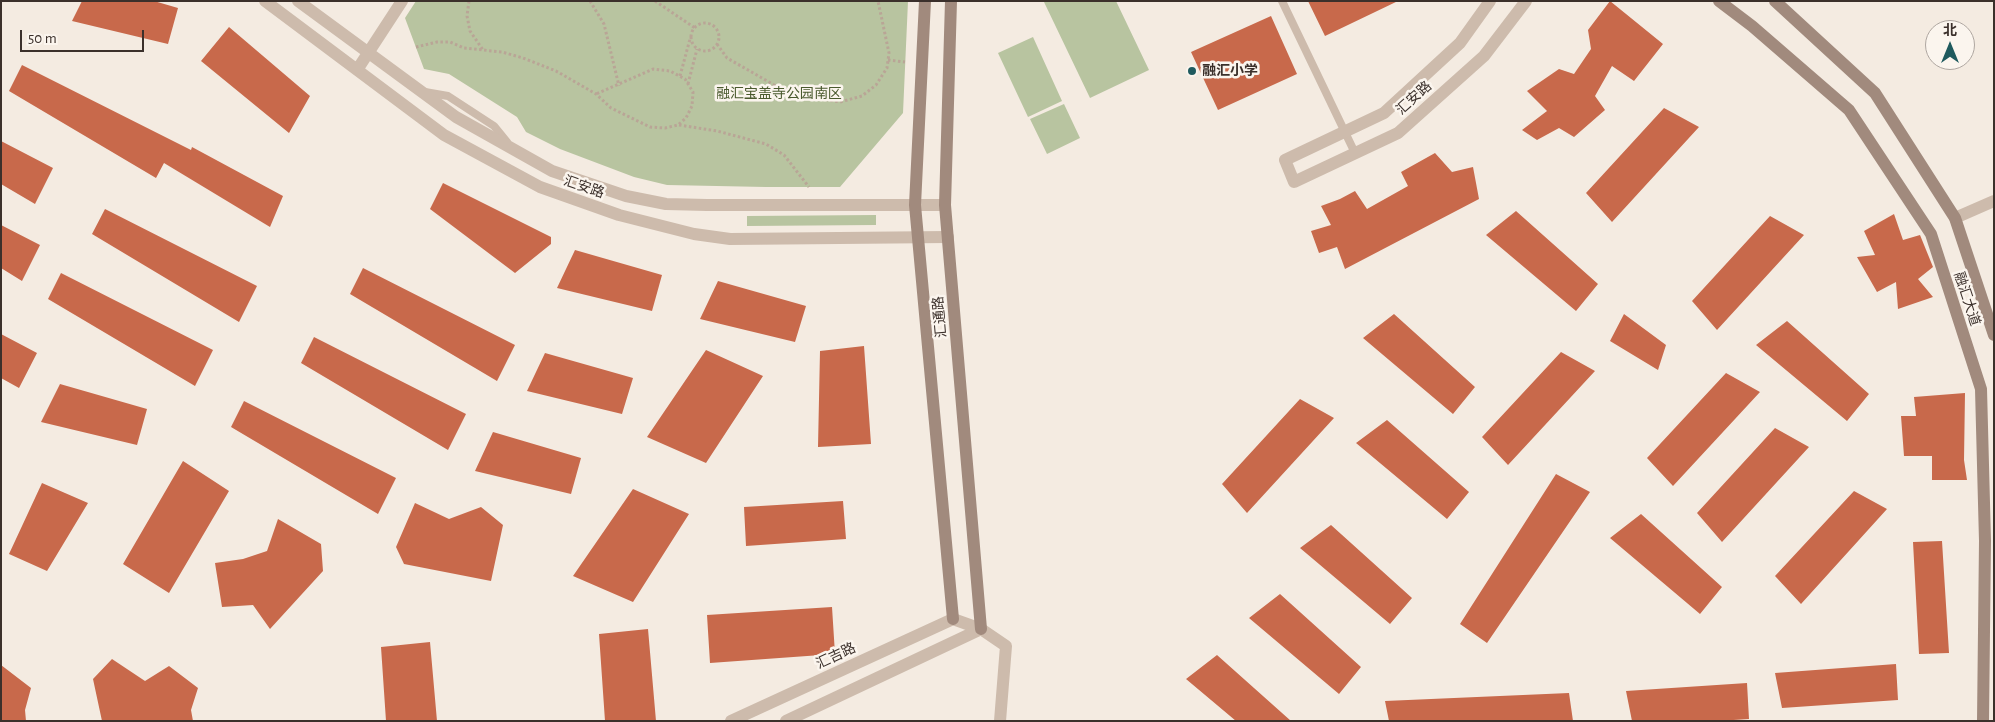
<!DOCTYPE html>
<html>
<head>
<meta charset="utf-8">
<style>
  body { margin:0 }
  #map { position:relative; width:1995px; height:722px; overflow:hidden; background:#f4ebe1; font-family:"Alegreya Sans","Noto Sans SC",sans-serif }
  canvas { display:block }
  .frame { position:absolute; inset:0; border:2px solid #3b302b; pointer-events:none }
  .north { position:absolute; left:1925px; top:20px; width:50px; height:50px; box-sizing:border-box; background:#fbf5ee; border:1px solid #aea6a0; border-radius:50%; rotate:0deg; font-size:14px; font-weight:700; line-height:20px; text-align:center; color:#3b302b }
  .north::after { content:''; display:block; margin:auto; width:18px; height:22px; background:#1f5a5e; clip-path:polygon(50% 0,100% 100%,50% 72%,0 100%) }
  .scale { position:absolute; left:20px; top:30px; width:124px; height:22px; box-sizing:border-box; border:2px solid #3b302b; border-top:0; padding-left:6px; font-size:15px; line-height:18px; white-space:nowrap; color:#3b302b; -webkit-text-stroke:4px #fbf5ee; paint-order:stroke }
</style>
</head>
<body>
<div id="map">
<canvas width="1995" height="722"></canvas>
<div class="frame"></div>
<div class="north">北</div>
<div class="scale">50 m</div>
</div>
<script>
const ctx = document.querySelector('canvas').getContext('2d');
ctx.lineJoin = 'round';
function paint(path, color) { ctx.fillStyle = color; ctx.fill(path, 'evenodd'); }
const toPath = rows => new Path2D(rows.map(r => 'M' + r).join(''));
function trace(path, color, width, dash) { ctx.strokeStyle = color; ctx.lineWidth = width; ctx.lineCap = dash ? 'butt' : 'round'; ctx.setLineDash(dash || []); ctx.stroke(path); }
function drawText(font, color, halo, rows, align = 'center') {
  ctx.font = font + ' "Alegreya Sans","Noto Sans SC",sans-serif'; ctx.lineWidth = 5; ctx.setLineDash([]); ctx.textBaseline = 'middle'; ctx.strokeStyle = halo; ctx.fillStyle = color; for (const [text, x, y, turn = 0] of rows) {
    ctx.save(); ctx.translate(x, y); ctx.rotate((+turn || 0) * Math.PI / 180); ctx.textAlign = isNaN(turn) ? turn : align; if (halo) ctx.strokeText(text, 0, 0); ctx.fillText(text, 0, 0); ctx.restore();
  }
}
paint(toPath([
  [416,1,908,1,903,113,840,187,766,187,667,185,634,177,560,149,526,132,517,117,449,74,424,69,405,18],
  [1116,1,1149,70,1090,98,1044,2],
  [1033,37,1062,101,1028,117,998,53],
  [1064,104,1080,138,1047,154,1030,119],
  [876,215,876,225,747,226,747,216]
]), '#b8c4a0');
paint(toPath([
  [82,1,154,1,178,8,168,44,72,21],
  [1308,1,1398,1,1325,36],
  [1610,1,1663,44,1634,81,1612,66,1595,96,1605,110,1574,137,1559,128,1537,140,1522,130,1547,111,1527,91,1559,69,1574,74,1591,49,1588,30],
  [1271,16,1297,74,1218,110,1191,52],
  [229,27,310,96,289,133,201,61],
  [22,65,191,150,192,147,283,196,270,227,164,163,156,178,9,91],
  [1664,108,1699,127,1612,222,1586,193],
  [1,141,53,168,35,204,1,184],
  [1435,153,1452,172,1473,167,1479,199,1345,269,1337,247,1319,253,1311,231,1331,225,1321,206,1340,199,1355,191,1367,209,1408,186,1401,172],
  [443,183,551,237,551,244,515,273,430,209],
  [105,209,257,286,239,322,92,234],
  [1516,211,1598,284,1576,311,1486,235],
  [1894,214,1903,240,1920,235,1933,267,1918,279,1933,297,1898,309,1896,282,1877,292,1857,257,1875,255,1864,231],
  [1770,216,1804,235,1717,330,1692,301],
  [1,225,40,245,22,281,1,268],
  [575,250,662,275,652,311,557,288],
  [363,268,515,345,497,381,350,294],
  [61,273,213,350,195,386,48,299],
  [718,281,806,306,795,342,700,319],
  [1394,314,1475,387,1453,414,1363,338],
  [1624,314,1666,345,1658,370,1610,341],
  [1787,321,1869,394,1847,421,1756,345],
  [1,334,37,353,19,388,1,378],
  [314,337,466,414,448,450,301,363],
  [864,346,871,444,818,447,820,351],
  [706,350,763,376,706,463,647,437],
  [1561,352,1595,371,1508,465,1482,437],
  [545,353,633,378,622,414,527,391],
  [1726,373,1760,392,1673,486,1647,458],
  [60,384,147,409,137,445,41,422],
  [1965,393,1964,460,1967,480,1932,480,1932,456,1904,456,1901,416,1916,416,1914,397],
  [1300,399,1334,418,1247,513,1222,484],
  [244,401,396,478,378,514,231,427],
  [1387,420,1469,492,1447,519,1356,443],
  [1775,428,1809,447,1722,542,1697,513],
  [493,432,581,458,571,494,475,471],
  [183,461,229,491,169,593,123,564],
  [1556,474,1590,492,1487,643,1460,624],
  [42,483,88,503,47,571,9,554],
  [633,489,689,514,633,602,573,576],
  [1854,491,1887,509,1801,604,1775,576],
  [843,501,846,539,746,546,744,507],
  [415,503,449,519,481,507,503,525,491,581,404,564,396,547],
  [1641,514,1722,587,1700,614,1610,538],
  [278,519,321,544,323,571,270,629,253,605,222,607,215,563,243,559,267,551],
  [1331,525,1412,598,1390,624,1300,548],
  [1942,541,1949,653,1919,654,1913,542],
  [1280,594,1361,667,1339,694,1249,618],
  [832,607,835,654,710,663,707,615],
  [648,629,656,721,605,721,599,634],
  [430,642,437,721,386,721,381,647],
  [1217,655,1291,721,1236,721,1186,679],
  [112,659,145,681,169,666,198,688,191,710,193,721,102,721,93,679],
  [1896,664,1898,700,1782,708,1775,673],
  [1,665,31,688,25,710,26,721,1,721],
  [1747,683,1749,719,1718,721,1632,721,1626,691],
  [1569,693,1573,721,1389,721,1385,701]
]), '#c8694b');
trace(toPath([
  [469,1,467,16,470,31,483,50],
  [590,1,604,24,619,86],
  [655,1,695,28],
  '691 37a14 14 0 1 1 28 0a14 14 0 1 1-28 0Z',
  [717,44,727,58,776,86,809,97,840,102,862,96,876,85,887,68,889,53,878,1],
  [416,47,437,42,450,42,464,48,502,52,523,58,556,71,596,94,611,108,650,127,665,128,678,125,686,118,692,106,693,92,685,79,670,71,653,69,596,94],
  [888,60,905,62],
  [680,76,690,39],
  [688,84,697,49],
  [679,125,717,131,766,144,784,155,809,187]
]), '#b9a596', 3, [2.5, 2.5]);
trace(toPath([
  [1282,1,1355,153],
  [425,92,448,96,494,126,507,142]
]), '#cdbbac', 8);
trace(toPath([
  [1955,218,1994,201],
  [953,619,981,629,1006,646,1000,721]
]), '#cdbbac', 12);
trace(toPath([
  [265,1,444,135,540,187,619,215,694,234,730,239,948,237],
  [298,1,456,117,552,171,626,196,666,204,707,205,945,205],
  [1490,1,1460,43,1384,113,1285,160,1294,182,1398,133,1484,56,1526,1],
  [357,70,402,1],
  [731,721,953,619],
  [786,721,981,629]
]), '#cdbbac', 12);
trace(toPath([
  [925,1,915,205,953,619],
  [951,1,945,205,981,629],
  [1719,1,1752,26,1849,110,1931,234,1981,389,1985,541,1983,721],
  [1775,1,1875,93,1955,218,1994,335]
]), '#a18a7d', 12);
for (const [x, y, r, color] of [
  [1192,71,5,"#1f5a5e"]
]) { const dot = new Path2D(); dot.arc(x, y, r, 0, 2 * Math.PI); ctx.fillStyle = color; ctx.fill(dot); trace(dot, '#fbf5ee', 2); }
drawText('bold 14px', '#3b302b', '#fbf5ee', [
  ["融汇小学",1202,71]
], 'left');
drawText('14px', '#4a5a2e', '#fbf5ee', [
  ["融汇宝盖寺公园南区",779,94]
]);
drawText('14px', '#3b302b', '#fbf5ee', [
  ["汇安路",1414,98,-42],
  ["汇安路",584,187,19],
  ["融汇大道",1967,299,72],
  ["汇通路",940,317,-95],
  ["汇吉路",836,656,-25]
]);
</script>
</body>
</html>
